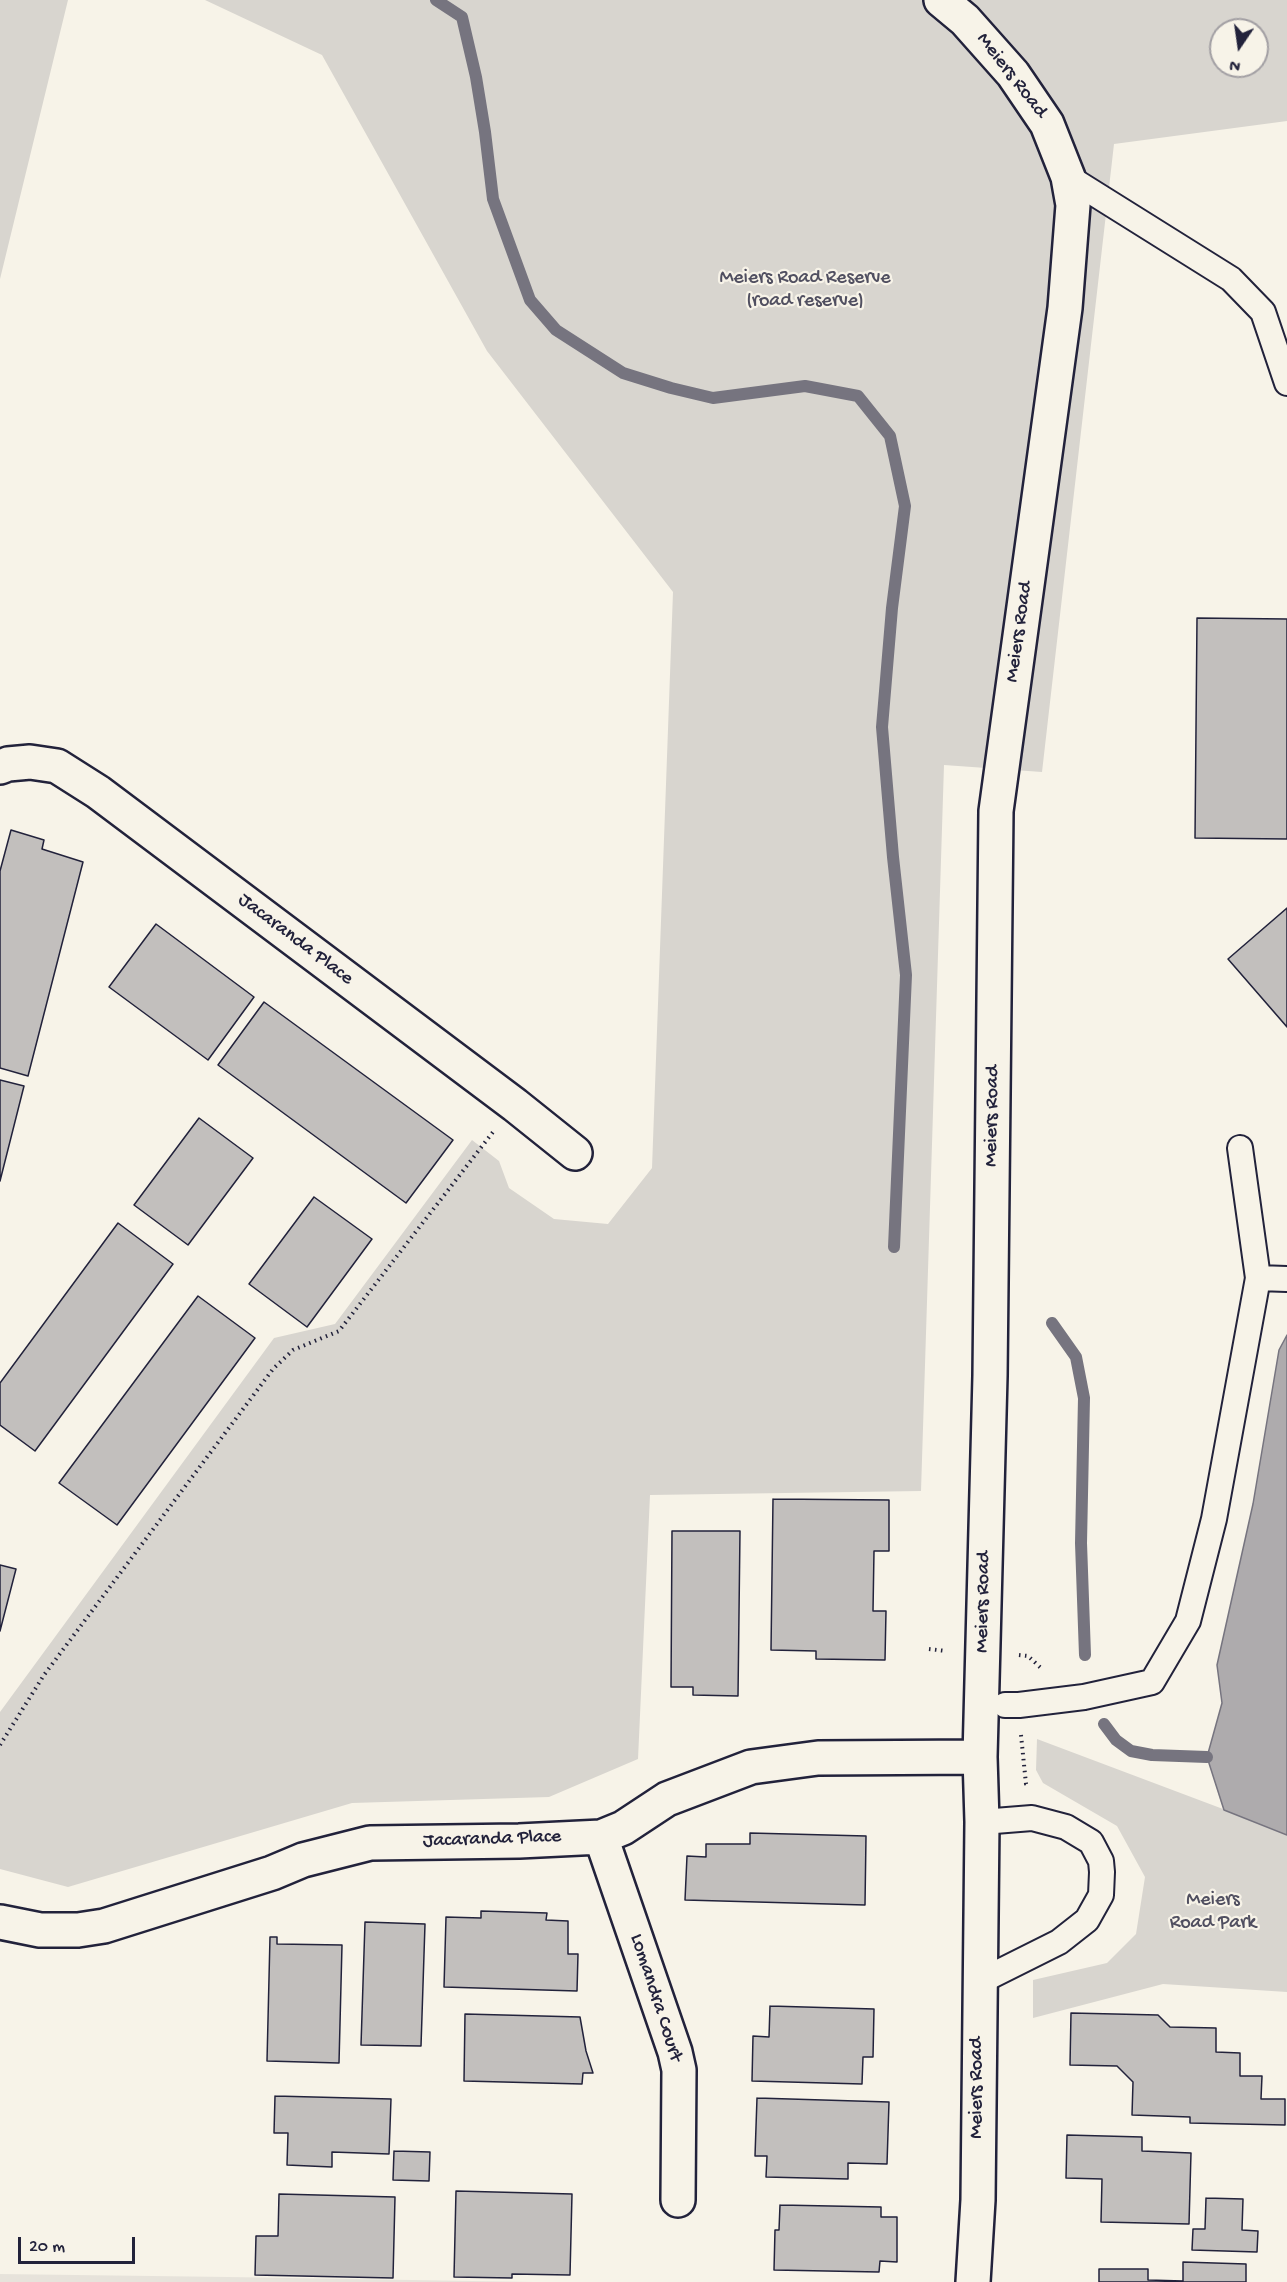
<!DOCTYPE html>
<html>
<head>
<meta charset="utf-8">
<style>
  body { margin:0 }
  #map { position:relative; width:1287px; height:2282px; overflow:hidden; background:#f7f3e8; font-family:"Gochi Hand",sans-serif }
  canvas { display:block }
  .north { position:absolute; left:1209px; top:18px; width:60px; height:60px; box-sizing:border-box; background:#f7f3e8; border:2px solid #a29fa3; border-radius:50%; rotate:193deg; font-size:16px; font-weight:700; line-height:24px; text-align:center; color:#22223b }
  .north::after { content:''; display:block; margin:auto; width:21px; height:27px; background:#22223b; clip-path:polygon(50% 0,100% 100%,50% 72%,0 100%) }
  .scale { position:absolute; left:18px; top:2237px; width:117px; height:27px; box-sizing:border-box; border:3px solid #22223b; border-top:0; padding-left:8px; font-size:18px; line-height:21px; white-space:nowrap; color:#22223b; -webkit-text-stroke:4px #f7f3e8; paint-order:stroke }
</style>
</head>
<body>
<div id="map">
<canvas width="1287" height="2282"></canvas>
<div class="north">N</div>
<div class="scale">20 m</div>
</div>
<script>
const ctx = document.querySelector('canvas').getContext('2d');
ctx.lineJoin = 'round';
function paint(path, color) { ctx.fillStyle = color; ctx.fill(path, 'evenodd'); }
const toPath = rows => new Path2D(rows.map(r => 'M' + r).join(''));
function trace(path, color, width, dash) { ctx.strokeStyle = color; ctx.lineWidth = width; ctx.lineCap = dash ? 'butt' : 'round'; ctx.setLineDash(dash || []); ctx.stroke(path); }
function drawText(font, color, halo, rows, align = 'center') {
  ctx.font = font + ' "Gochi Hand",sans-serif'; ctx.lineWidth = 4.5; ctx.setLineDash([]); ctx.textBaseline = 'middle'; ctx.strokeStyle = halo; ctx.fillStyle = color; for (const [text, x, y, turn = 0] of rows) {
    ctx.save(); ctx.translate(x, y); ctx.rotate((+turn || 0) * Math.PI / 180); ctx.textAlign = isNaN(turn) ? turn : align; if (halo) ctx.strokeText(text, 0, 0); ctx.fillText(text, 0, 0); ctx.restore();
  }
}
paint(toPath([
  [0,2274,228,2277,534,2282,0,2282]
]), '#e7e3db');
paint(toPath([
  [0,0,68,0,0,279],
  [205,0,1287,0,1287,121,1114,144,1042,772,944,765,921,1491,650,1495,638,1759,549,1797,352,1803,68,1887,0,1869,0,1712,274,1338,335,1324,472,1140,499,1161,509,1188,554,1219,608,1224,652,1168,673,592,487,351,322,55],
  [1221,30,1257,30,1257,66,1221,66],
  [1287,1335,1287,1992,1163,1984,1033,2018,1033,1980,1107,1963,1136,1934,1145,1877,1117,1826,1043,1783,1036,1770,1037,1739,1223,1809,1207,1757,1222,1703,1217,1665,1253,1504,1279,1350]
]), '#d8d5cf');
const water = toPath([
  [1287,1335,1287,1835,1224,1810,1207,1757,1222,1703,1217,1665,1253,1504,1279,1350,1287,1335]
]);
paint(water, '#aeabad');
trace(water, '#76747f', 1.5);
trace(toPath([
  [436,0,462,17,476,77,485,132,493,199,530,300,556,330,623,373,671,388,713,398,805,386,858,396,890,436,905,506,892,608,882,727,893,857,906,975,894,1247],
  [1052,1323,1076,1357,1084,1398,1081,1543,1085,1655],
  [1104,1724,1116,1740,1131,1751,1152,1755,1207,1757]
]), '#76747f', 12);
const building = toPath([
  [1197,618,1287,619,1287,839,1195,838,1197,618],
  [11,830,44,840,42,849,83,862,28,1076,0,1068,0,871,11,830],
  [1287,908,1287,1027,1228,959,1287,908],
  [156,924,254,997,208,1060,109,987,156,924],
  [264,1002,453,1140,406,1203,218,1065,264,1002],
  [0,1080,24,1086,0,1181,0,1080],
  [199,1118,253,1158,188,1245,134,1205,199,1118],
  [314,1197,372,1239,307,1327,249,1284,314,1197],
  [118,1223,173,1264,35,1451,0,1425,0,1383,118,1223],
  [198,1296,255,1338,117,1525,59,1483,198,1296],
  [773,1499,889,1500,889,1551,874,1551,873,1611,886,1611,885,1660,816,1659,816,1651,771,1650,773,1499],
  [672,1531,740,1531,738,1696,693,1695,693,1687,671,1687,672,1531],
  [0,1565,16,1569,0,1631,0,1565],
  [750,1833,866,1836,865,1905,685,1900,687,1856,706,1857,706,1844,750,1844,750,1833],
  [481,1911,547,1913,546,1920,568,1921,568,1954,578,1954,577,1991,444,1987,446,1917,481,1918,481,1911],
  [365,1922,425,1924,421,2046,361,2045,365,1922],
  [270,1937,277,1937,277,1944,342,1945,339,2063,267,2061,270,1937],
  [770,2006,874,2009,873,2057,863,2057,862,2084,752,2081,753,2036,769,2037,770,2006],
  [1071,2013,1158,2015,1170,2027,1216,2028,1216,2052,1240,2053,1240,2076,1262,2076,1261,2099,1285,2099,1285,2125,1190,2123,1190,2117,1132,2115,1133,2082,1117,2066,1070,2065,1071,2013],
  [465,2014,580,2017,586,2051,593,2073,583,2073,582,2084,464,2081,465,2014],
  [275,2096,391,2099,389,2154,332,2152,332,2167,287,2165,288,2133,274,2133,275,2096],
  [757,2098,889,2102,887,2164,848,2163,848,2179,766,2177,767,2156,755,2156,757,2098],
  [1067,2135,1142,2137,1142,2151,1191,2153,1189,2224,1101,2222,1102,2179,1066,2178,1067,2135],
  [394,2151,430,2152,429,2181,393,2180,394,2151],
  [456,2191,572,2194,570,2275,512,2274,512,2278,454,2277,456,2191],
  [279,2194,395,2197,393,2278,255,2275,256,2236,278,2236,279,2194],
  [1206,2198,1243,2199,1242,2230,1258,2231,1257,2252,1192,2250,1193,2229,1205,2229,1206,2198],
  [780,2205,881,2207,881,2217,897,2217,897,2262,880,2261,879,2272,774,2270,775,2230,779,2230,780,2205],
  [1183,2262,1246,2264,1246,2282,1099,2282,1099,2269,1148,2269,1148,2280,1183,2281,1183,2262]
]);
paint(building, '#c2bfbd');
trace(building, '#22223b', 1.5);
const service = toPath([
  [1068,177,1231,279,1263,312,1287,383],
  [1258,1278,1287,1279],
  [1005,1705,1019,1705,1084,1697,1152,1682,1188,1621,1214,1519,1258,1278,1240,1148],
  [979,1982,1059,1942,1087,1920,1101,1895,1102,1872,1101,1861,1091,1842,1066,1827,1032,1818,982,1822]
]);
const minor = toPath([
  [941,0,965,20,1013,74,1047,124,1068,177,1073,205,1065,308,996,811,990,1376,980,1757,982,1822,978,2200,973,2282],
  [0,767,8,764,30,762,57,766,98,792,515,1105,575,1153],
  [601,1837,675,2052,679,2070,678,2200],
  [0,1922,40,1930,78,1930,104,1926,272,1873,303,1860,370,1843,519,1841,601,1837,623,1828,667,1799,751,1767,818,1758,980,1757]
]);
trace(service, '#22223b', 28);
trace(minor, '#22223b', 38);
trace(toPath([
  [929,1649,946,1651],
  [1019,1655,1028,1656,1042,1669],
  [1021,1735,1026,1784,1029,1786],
  [0,1745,44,1675,273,1369,293,1350,339,1331,493,1132]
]), '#22223b', 4, [1.5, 4.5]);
trace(service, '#f7f3e8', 24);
trace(minor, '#f7f3e8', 33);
drawText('20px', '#22223b', '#f7f3e8', [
  ["Meiers Road",1011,76,52],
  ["Meiers Road",1020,632,-82],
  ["Jacaranda Place",295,940,37],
  ["Meiers Road",993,1116,-89],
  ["Meiers Road",984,1602,-89],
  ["Jacaranda Place",492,1840,-2],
  ["Lomandra Court",655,1998,72],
  ["Meiers Road",978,2088,-90]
]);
drawText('20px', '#504f60', '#f7f3e8', [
  ["Meiers Road Reserve",805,279],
  ["(road reserve)",805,302],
  ["Meiers",1213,1901],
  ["Road Park",1213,1924]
]);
</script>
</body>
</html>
